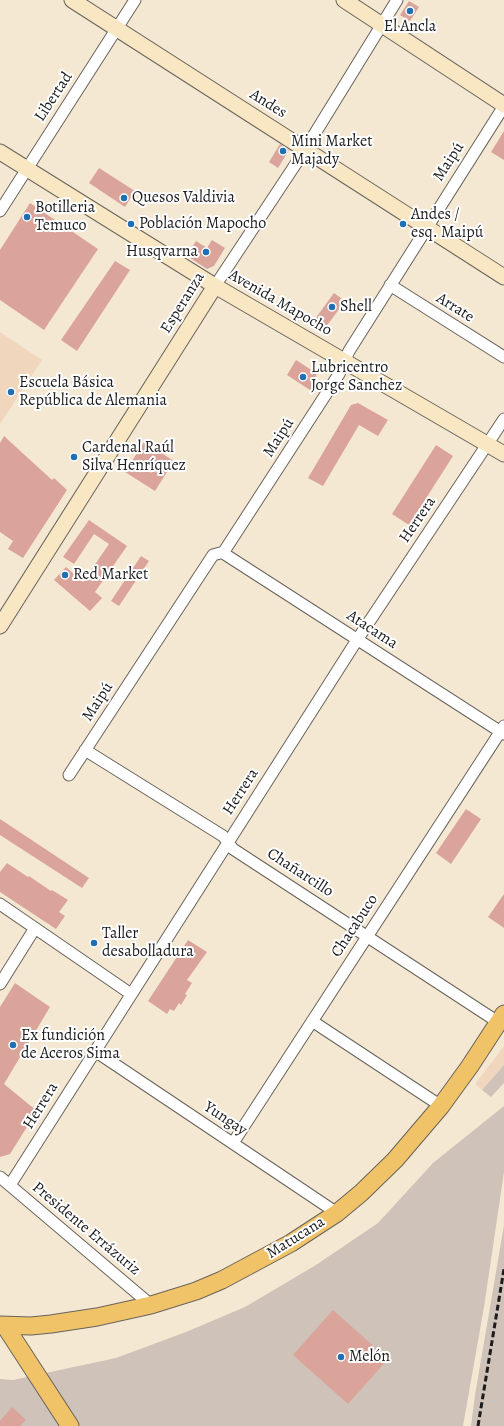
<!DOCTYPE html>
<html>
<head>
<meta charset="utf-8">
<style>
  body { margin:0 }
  canvas { display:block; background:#f5e8d2 }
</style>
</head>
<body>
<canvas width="504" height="1426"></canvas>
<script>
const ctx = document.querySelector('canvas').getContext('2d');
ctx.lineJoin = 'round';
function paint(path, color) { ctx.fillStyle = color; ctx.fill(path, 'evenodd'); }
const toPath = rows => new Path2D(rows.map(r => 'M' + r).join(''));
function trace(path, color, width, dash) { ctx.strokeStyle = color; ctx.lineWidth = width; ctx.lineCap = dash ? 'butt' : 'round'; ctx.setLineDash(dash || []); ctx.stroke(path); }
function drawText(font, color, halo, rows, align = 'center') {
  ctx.font = font + ' Alegreya,serif'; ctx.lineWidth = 4; ctx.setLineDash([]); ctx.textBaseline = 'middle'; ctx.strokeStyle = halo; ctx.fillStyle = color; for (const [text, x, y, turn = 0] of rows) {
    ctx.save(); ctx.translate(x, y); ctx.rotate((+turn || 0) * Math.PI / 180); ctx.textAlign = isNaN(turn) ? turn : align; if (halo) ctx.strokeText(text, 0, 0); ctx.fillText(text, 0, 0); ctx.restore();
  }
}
paint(toPath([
  [0,332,42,360,0,424],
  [504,1046,504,1065,482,1090,475,1084]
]), '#f0d6bc');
paint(toPath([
  [504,1065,504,1083,491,1097,482,1090],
  [504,1106,504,1172,484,1307,463,1426,0,1426,0,1379,13,1380,116,1358,186,1332,245,1307,316,1265,378,1223,433,1163],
  [504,1225,504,1426,471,1426,475,1395]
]), '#cec2b9');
paint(toPath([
  [409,1,419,7,410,21,400,15],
  [504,131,504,160,491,152],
  [280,144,289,150,278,168,269,162],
  [99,168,135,191,125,207,89,183],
  [30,203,98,249,44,330,0,300,0,250],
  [212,240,225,248,214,266,207,269,187,256,196,241,207,248],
  [115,261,130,270,77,351,61,340],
  [334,293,345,301,323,331,312,323],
  [296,360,316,373,317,379,310,390,287,375],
  [358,403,388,420,378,436,359,425,323,486,308,478,351,405],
  [4,436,52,480,54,478,67,490,23,558,8,549,13,541,0,532,0,443],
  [144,442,174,461,155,491,125,472],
  [436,445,453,456,409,525,392,514],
  [89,520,127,546,95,592,102,598,90,611,54,580,66,567,83,582,109,544,94,534,74,564,63,557],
  [141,556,149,561,119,606,111,601],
  [466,809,481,819,451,864,436,853],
  [0,819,89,878,82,888,0,835],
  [7,863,28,877,29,876,51,891,52,890,68,900,59,912,65,916,56,929,0,892,0,872],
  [504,894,504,928,488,917],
  [188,940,207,952,187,980,192,983,185,994,187,995,181,1005,179,1003,174,1011,170,1009,167,1014,148,1001],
  [15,983,50,1007,4,1084,37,1111,10,1154,0,1157,0,1007],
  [333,1310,388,1359,348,1404,293,1355],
  [12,1407,26,1420,20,1426,0,1426,0,1421]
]), '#daa49b');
const street = toPath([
  [0,211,135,0],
  [390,285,504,357],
  [215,286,301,156,397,0],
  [223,553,339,374,349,351,504,106],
  [85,750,223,836,233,849,498,1022],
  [69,775,213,555,220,553,223,553,504,734],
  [0,904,131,994],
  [0,984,35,928],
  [312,1021,441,1106],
  [95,1051,337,1213],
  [233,1143,504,726],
  [0,1177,151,1305],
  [10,1185,357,640,504,419]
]);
const secondary = toPath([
  [72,0,504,277],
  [344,0,504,105],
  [0,152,215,286,504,454],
  [0,626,215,286]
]);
const primary = toPath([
  [0,1325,31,1326,51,1324,97,1317,151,1305,196,1291,222,1280,291,1243,337,1213,361,1193,395,1160,441,1106,470,1066,504,1014],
  [5,1326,70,1426]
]);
trace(street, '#68635c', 13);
trace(secondary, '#68635c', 17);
trace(primary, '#68635c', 19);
trace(street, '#fff', 11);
trace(secondary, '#f9e7c3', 15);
trace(primary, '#f1c369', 17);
trace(toPath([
  [478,1426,504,1269]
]), '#1c1c1c', 3, [6, 3]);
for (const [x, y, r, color] of [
  [410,11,4,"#1f6fb2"],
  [283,151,4,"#1f6fb2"],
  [124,198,4,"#1f6fb2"],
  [27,217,4,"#1f6fb2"],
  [131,224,4,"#1f6fb2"],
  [403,224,4,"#1f6fb2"],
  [206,252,4,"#1f6fb2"],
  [332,307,4,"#1f6fb2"],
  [303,377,4,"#1f6fb2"],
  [11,392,4,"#1f6fb2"],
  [74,457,4,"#1f6fb2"],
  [65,575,4,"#1f6fb2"],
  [94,943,4,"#1f6fb2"],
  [13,1045,4,"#1f6fb2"],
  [341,1357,4,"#1f6fb2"]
]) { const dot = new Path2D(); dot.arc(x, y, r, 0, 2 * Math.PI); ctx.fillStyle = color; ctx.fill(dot); trace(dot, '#fff', 1.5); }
drawText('16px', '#1c1c1c', '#fff', [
  ["El Ancla",410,27,"center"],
  ["Mini Market",291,142],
  ["Majady",291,160],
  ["Quesos Valdivia",132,198],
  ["Botilleria",35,208],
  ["Temuco",35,226],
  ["Andes /",411,215],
  ["esq. Maipú",411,233],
  ["Población Mapocho",139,224],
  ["Husqvarna",198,252,"right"],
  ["Shell",340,307],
  ["Lubricentro",311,368],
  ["Jorge Sanchez",311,386],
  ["Escuela Básica",19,383],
  ["República de Alemania",19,401],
  ["Cardenal Raúl",82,448],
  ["Silva Henríquez",82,466],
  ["Red Market",73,575],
  ["Taller",102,934],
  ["desabolladura",102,952],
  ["Ex fundición",21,1036],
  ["de Aceros Sima",21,1054],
  ["Melón",349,1357]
], 'left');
drawText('16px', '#1c1c1c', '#fff', [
  ["Libertad",54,97,-57],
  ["Andes",268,104,32],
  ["Maipú",449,162,-57],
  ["Esperanza",183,303,-58],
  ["Avenida Mapocho",280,303,30],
  ["Arrate",455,308,32],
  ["Maipú",279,438,-57],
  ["Herrera",418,520,-56],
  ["Atacama",372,630,33],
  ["Maipú",98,702,-57],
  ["Herrera",241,792,-57],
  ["Chañarcillo",300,873,33],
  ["Chacabuco",355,926,-57],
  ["Herrera",41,1106,-58],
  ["Yungay",225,1119,34],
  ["Presidente Errázuriz",86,1229,40],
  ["Matucana",296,1238,-32]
]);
</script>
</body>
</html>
